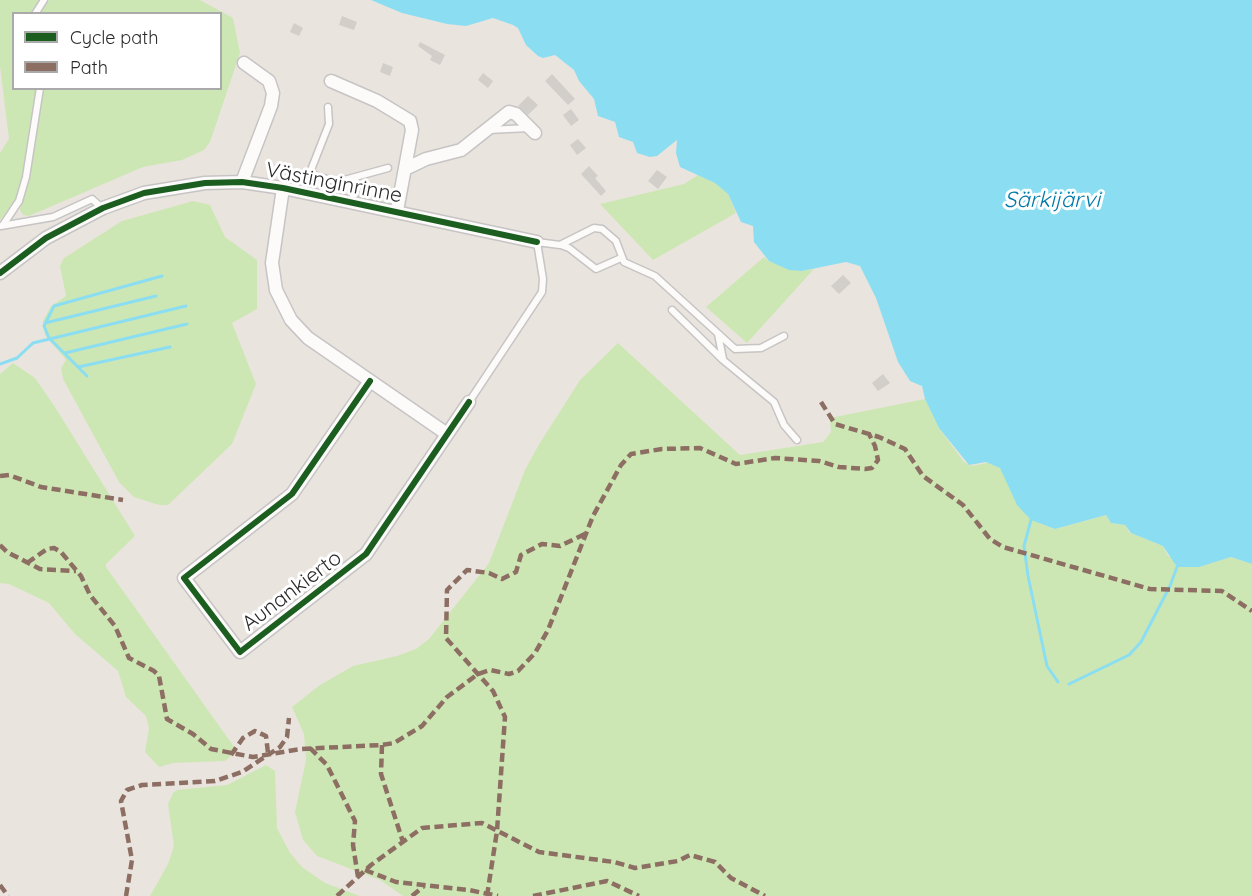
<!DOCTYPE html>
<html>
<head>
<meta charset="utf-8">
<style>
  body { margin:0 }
  #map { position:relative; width:1252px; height:896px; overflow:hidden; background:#eae4de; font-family:Quicksand,sans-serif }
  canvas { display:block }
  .legend { position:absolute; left:12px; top:12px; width:210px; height:78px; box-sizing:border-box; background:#fff; border:2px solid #aaa; margin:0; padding:8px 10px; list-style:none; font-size:18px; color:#2a2a2a }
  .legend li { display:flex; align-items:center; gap:12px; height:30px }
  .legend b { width:30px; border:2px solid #aaa }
</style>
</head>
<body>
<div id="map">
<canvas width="1252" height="896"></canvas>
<ul class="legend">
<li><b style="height:8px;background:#1b5e20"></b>Cycle path</li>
<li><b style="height:8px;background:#8d6e63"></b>Path</li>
</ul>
</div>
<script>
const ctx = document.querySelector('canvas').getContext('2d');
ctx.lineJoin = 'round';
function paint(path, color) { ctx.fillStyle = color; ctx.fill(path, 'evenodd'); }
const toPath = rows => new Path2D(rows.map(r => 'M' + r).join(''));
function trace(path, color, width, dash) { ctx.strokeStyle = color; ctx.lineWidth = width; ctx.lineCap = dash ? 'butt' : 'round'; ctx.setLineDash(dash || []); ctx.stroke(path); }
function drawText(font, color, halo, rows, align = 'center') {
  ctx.font = font + ' Quicksand,sans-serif'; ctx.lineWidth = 6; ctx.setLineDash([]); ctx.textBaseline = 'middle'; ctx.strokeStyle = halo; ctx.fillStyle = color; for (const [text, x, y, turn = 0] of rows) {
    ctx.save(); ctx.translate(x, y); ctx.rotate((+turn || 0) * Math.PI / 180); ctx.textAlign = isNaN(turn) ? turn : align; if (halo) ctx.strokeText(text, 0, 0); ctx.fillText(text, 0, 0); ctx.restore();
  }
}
paint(toPath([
  [0,0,41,0,33,13,14,14,14,88,36,89,24,174,17,200,0,220,0,153,9,139,0,66],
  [49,0,200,0,233,18,240,53,210,142,204,150,182,160,143,167,29,216,23,215,20,210,42,89,220,88,220,14,39,13],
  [698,175,716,183,728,194,736,213,653,260,600,204,684,184],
  [193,201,210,205,225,237,257,260,257,309,232,323,256,384,232,444,168,505,159,505,134,497,119,482,63,379,61,368,66,360,45,335,43,321,51,306,66,296,60,266,64,258,122,221],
  [764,257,769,261,802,271,814,269,747,343,706,307],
  [618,343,740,455,823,442,831,432,830,418,925,399,939,428,964,462,972,466,991,462,1000,468,1039,523,1055,529,1106,515,1111,523,1125,525,1129,532,1163,546,1168,556,1207,564,1231,557,1252,564,1252,896,403,896,380,880,317,856,303,840,295,812,306,760,304,734,292,707,320,685,353,666,397,656,416,649,429,639,489,563,525,470,538,446,580,380],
  [13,363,35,378,55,407,135,536,106,564,106,567,237,751,225,761,173,763,159,767,145,752,149,728,146,716,126,697,118,671,75,634,49,603,9,584,0,583,0,374],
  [266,765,275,771,277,828,290,853,302,867,325,883,360,896,150,896,168,864,174,846,168,804,173,793,177,790,227,785]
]), '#cde7b4');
paint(toPath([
  [371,0,1252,0,1252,564,1231,557,1199,567,1177,567,1163,546,1131,533,1125,525,1111,523,1106,515,1055,529,1031,520,1017,505,1000,468,986,462,969,465,939,428,925,399,922,386,910,381,898,362,876,298,860,266,846,262,802,271,789,270,769,261,754,242,753,226,741,222,728,194,715,183,680,167,676,153,677,140,657,156,650,157,637,153,633,142,619,137,615,122,598,116,594,99,579,81,574,70,555,55,543,58,538,56,526,45,518,28,513,25,493,18,466,26,447,24,402,13]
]), '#8bdef2');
trace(toPath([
  [45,323,156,296],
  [65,353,187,324],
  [0,364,17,358,33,343,186,306],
  [78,367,170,347],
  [87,376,49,338,44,326,54,306,162,276],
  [1031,520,1024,546,1028,576,1047,666,1058,682],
  [1069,684,1129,655,1141,642,1170,586,1177,567]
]), '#8bdef2', 3);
paint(toPath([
  [342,16,357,22,354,30,339,25],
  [294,23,303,28,299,36,290,32],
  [420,42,445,55,440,65,430,60,432,56,418,46],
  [383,63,393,67,390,76,380,72],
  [483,73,493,81,488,88,478,80],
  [552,74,575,99,568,105,545,81],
  [528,96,538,105,528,115,518,106],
  [571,109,579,120,571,126,563,115],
  [578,139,586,148,577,155,570,145],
  [589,166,598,176,595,178,606,191,601,196,581,174],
  [657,170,667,177,658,189,648,181],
  [843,275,851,283,839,294,831,286],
  [883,374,890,383,878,391,872,383]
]), '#d2ceca');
const service = toPath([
  [35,14,44,0],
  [328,107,329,124,311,170,314,175,337,182,388,168],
  [488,130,529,128],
  [349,179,356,181,358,186,351,202],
  [3,225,19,201,26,177,40,88],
  [1,226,53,217,92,199,102,208],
  [561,245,569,248,596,269,621,258],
  [672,310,723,360,774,402,784,425,797,440],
  [718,334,723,359],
  [469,402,542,292,543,279,537,242,560,245,594,228,602,229,616,241,624,262,655,276,735,349,761,348,784,336]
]);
const minor = toPath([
  [331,81,377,101,410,121,412,130,397,211],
  [405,169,426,159,461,150,509,112,516,114,535,133],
  [242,182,271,106,273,93,269,81,244,63],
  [283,188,272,263,276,290,291,320,308,338,447,434],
  [0,273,46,238,103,208,144,193,205,183,242,182,283,188,537,242],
  [370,381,292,494,184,578,240,652,366,554,469,402]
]);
trace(service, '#c6c4c4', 9);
trace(minor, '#c6c4c4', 15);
trace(service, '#fcfbfa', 6);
trace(minor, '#fcfbfa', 12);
trace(toPath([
  [821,402,835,424,879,437,905,449,923,476,963,505,990,539,1003,547,1150,589,1222,591,1252,611],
  [0,476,9,475,41,487,123,500],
  [0,545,7,552,40,569,76,571],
  [27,563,47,549,54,548,61,552,81,576,90,595,115,626,129,658,154,671,159,676,167,719,193,734,211,749,253,757,300,749,382,745,394,743,422,726,447,697,478,674,490,670,509,674,518,671,535,653,548,630,593,516,621,465,631,454,662,449,700,448,736,464,775,458,819,461,839,467,865,469,872,468,878,460,875,446,869,434],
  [382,745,381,774,403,842],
  [310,748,327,765,355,821,353,845,358,877],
  [231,755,243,738,255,731,266,736,268,753],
  [365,870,396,882,469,890,498,896],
  [0,885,8,896],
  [126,896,132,860,121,801,127,790,142,785,215,781,242,772,280,747,287,737,289,718],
  [337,896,371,865,422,828,482,823,539,852,614,862,635,868,678,861,690,855,715,862,731,878,765,896],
  [412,896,424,886],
  [487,896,497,831,505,717,493,691,446,638,447,590,467,570,489,573,502,579,516,572,521,555,542,544,560,546,587,533],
  [533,896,607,881,639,896]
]), '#8d6e63', 4.5, [9, 4.5]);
trace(toPath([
  [0,273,46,238,103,208,144,193,205,183,242,182,283,188,537,242],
  [370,381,292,494,184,578,240,652,366,554,469,402]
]), '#1b5e20', 6);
drawText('21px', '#2a2a2a', '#fff', [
  ["Västinginrinne",334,183,11],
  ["Aunankierto",292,591,-37]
]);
drawText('italic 22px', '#0079a8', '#fff', [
  ["Särkijärvi",1052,200]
]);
</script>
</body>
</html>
